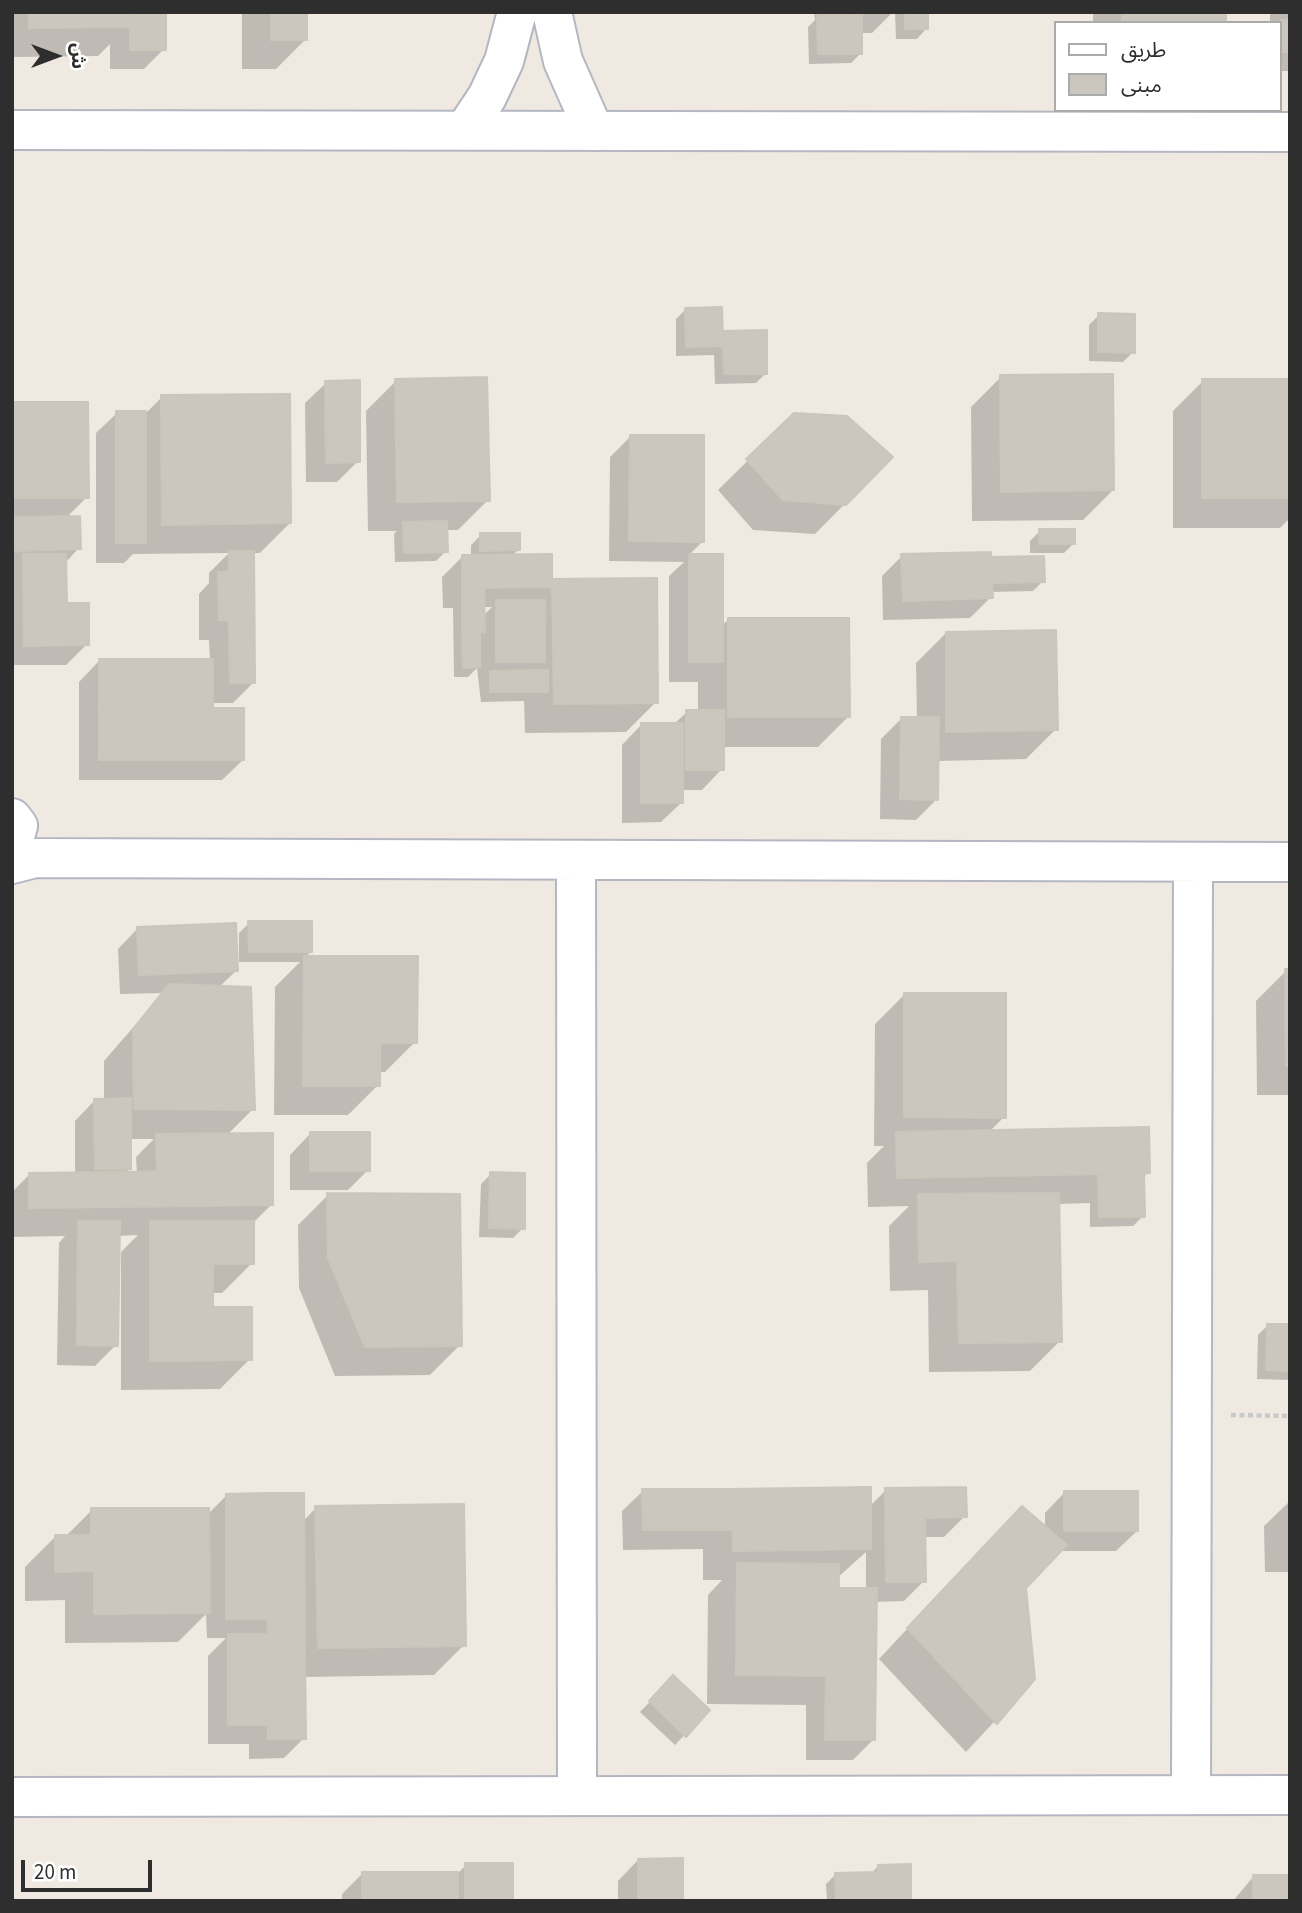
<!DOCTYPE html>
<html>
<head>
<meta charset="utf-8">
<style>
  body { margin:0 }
  #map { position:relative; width:1302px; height:1913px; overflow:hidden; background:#efe9e1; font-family:"Source Sans 3","Noto Sans Arabic",sans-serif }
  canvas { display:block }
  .frame { position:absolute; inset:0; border:14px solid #2e2e2e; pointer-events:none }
  .legend { position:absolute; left:1054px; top:21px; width:228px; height:91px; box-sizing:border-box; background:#fff; border:2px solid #ababab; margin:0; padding:9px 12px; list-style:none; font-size:21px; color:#2e2e2e }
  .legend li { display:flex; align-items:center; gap:14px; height:35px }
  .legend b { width:35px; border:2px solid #ababab }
  .north { position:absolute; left:21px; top:21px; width:70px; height:70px; -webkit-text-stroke:5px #fff; paint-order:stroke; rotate:90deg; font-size:19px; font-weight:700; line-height:28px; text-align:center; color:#2e2e2e }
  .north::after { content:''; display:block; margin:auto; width:24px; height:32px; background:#2e2e2e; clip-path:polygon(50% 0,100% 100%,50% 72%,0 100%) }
  .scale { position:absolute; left:21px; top:1860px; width:131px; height:32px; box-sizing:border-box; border:4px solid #2e2e2e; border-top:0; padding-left:9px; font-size:21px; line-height:24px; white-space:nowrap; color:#2e2e2e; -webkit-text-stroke:5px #fff; paint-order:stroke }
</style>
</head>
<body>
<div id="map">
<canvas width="1302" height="1913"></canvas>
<div class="frame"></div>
<ul class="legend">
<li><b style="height:9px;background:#fff"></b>طريق</li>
<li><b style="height:19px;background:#cbc7bf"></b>مبنى</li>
</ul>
<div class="north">ش</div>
<div class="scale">20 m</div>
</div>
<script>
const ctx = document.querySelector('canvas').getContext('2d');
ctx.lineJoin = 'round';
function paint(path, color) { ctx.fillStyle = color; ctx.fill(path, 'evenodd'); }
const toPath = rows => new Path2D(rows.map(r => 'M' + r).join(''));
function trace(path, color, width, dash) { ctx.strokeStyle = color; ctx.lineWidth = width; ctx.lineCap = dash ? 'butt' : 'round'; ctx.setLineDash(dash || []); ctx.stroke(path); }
paint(toPath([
  [12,12,164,12,164,49,144,69,110,69,110,44,98,56,12,57],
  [242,12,306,12,306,39,276,69,242,69],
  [814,12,893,12,872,33,860,33,861,53,851,63,809,64,808,27,815,20],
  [895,12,926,12,926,29,917,39,896,39],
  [1093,12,1224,12,1224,23,1093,23],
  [1270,12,1290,12,1290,71,1279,71,1279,23,1270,23],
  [686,309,722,333,765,332,766,373,756,383,715,384,714,355,676,356,676,319],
  [1099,315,1133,352,1123,362,1089,361,1089,325],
  [1001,377,1113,490,1083,520,972,521,971,407],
  [396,381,488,500,458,530,446,530,446,551,436,561,395,562,394,534,397,531,368,531,366,411],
  [1203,381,1290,381,1290,518,1280,528,1173,528,1173,411],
  [326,383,358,461,337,482,306,482,305,403],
  [162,397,290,523,260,553,252,553,254,682,233,703,211,703,211,709,243,760,222,780,79,780,79,682,99,661,210,661,209,640,199,640,199,594,209,583,209,573,229,553,133,554,124,563,96,563,96,433,117,413,146,413],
  [12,404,87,497,66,518,79,548,65,563,65,605,87,644,66,665,12,665],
  [795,414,890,458,815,534,753,530,718,490],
  [630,437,703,541,688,556,721,556,721,626,728,620,848,717,818,747,722,747,722,769,702,790,682,790,682,802,661,822,622,823,622,745,642,724,674,724,687,712,698,712,698,682,669,682,669,576,684,562,609,561,610,457],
  [1040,531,1074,543,1064,553,1030,553,1030,541],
  [481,535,519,549,511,557,550,583,553,581,656,702,626,732,525,733,524,701,481,702,477,668,468,677,454,677,453,608,443,608,442,577,462,557,471,557,471,545],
  [483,607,492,607,483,616],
  [902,556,990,559,1043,581,1033,591,991,592,991,597,970,618,883,620,882,576],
  [946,633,1056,729,1026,759,937,761,937,799,916,820,880,819,881,739,901,719,917,719,916,663],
  [249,923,311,952,305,957,415,1042,385,1072,378,1072,378,1085,348,1115,274,1115,275,987,300,962,239,962,239,933],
  [138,928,236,971,219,987,253,1109,227,1135,271,1135,272,1204,252,1224,252,1263,222,1293,211,1293,211,1309,250,1359,220,1389,121,1390,121,1252,138,1235,118,1236,116,1345,95,1366,57,1365,59,1243,65,1236,12,1237,12,1192,29,1175,75,1174,75,1121,95,1100,104,1100,104,1061,163,993,120,994,118,949],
  [129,1139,154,1139,136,1157,137,1174,124,1174,130,1168],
  [1286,971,1290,971,1290,1095,1257,1095,1256,1001],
  [905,994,1004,1117,989,1132,1148,1173,1142,1178,1143,1216,1133,1226,1090,1227,1090,1203,1058,1204,1060,1341,1030,1371,929,1372,928,1290,890,1291,889,1226,909,1206,868,1207,867,1163,884,1146,874,1146,875,1024],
  [310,1134,368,1170,348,1190,290,1190,290,1155],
  [491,1174,523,1228,513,1238,479,1237,481,1184],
  [328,1195,460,1345,430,1375,335,1376,299,1288,298,1225],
  [1268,1325,1290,1326,1290,1380,1257,1379,1258,1335],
  [869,1489,869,1507,886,1490,965,1516,944,1537,924,1537,924,1581,904,1601,875,1602,874,1739,853,1760,806,1760,806,1705,707,1704,708,1595,722,1580,703,1580,703,1549,623,1550,622,1511,643,1491],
  [866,1552,866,1589,837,1592,837,1578],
  [1065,1492,1137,1531,1116,1551,1059,1551,1024,1588,1034,1679,966,1752,879,1659,992,1538,1045,1528,1045,1513],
  [226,1496,302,1522,316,1508,464,1645,434,1675,304,1677,304,1738,284,1758,249,1759,249,1744,208,1744,208,1656,226,1638,207,1638,206,1614,178,1642,65,1643,65,1600,25,1601,25,1567,55,1537,65,1537,92,1510,207,1515],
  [1290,1501,1290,1572,1265,1572,1264,1526],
  [673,1678,708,1710,675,1745,640,1712],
  [638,1860,682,1901,618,1901,618,1881],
  [466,1865,511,1901,456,1901,456,1897,452,1901,342,1901,342,1894,362,1874,457,1874],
  [878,1866,910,1901,827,1901,826,1884,836,1874,871,1874],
  [1253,1877,1290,1901,1233,1901]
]), '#0003');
const building = toPath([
  [29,12,130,12,130,27,29,28,29,12],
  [130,12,166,12,166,50,130,50,130,12],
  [271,12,307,12,307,40,271,40,271,12],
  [905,12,928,12,928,29,905,29,905,12],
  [1122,12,1226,12,1226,23,1122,23,1122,12],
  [862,14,862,54,818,54,817,15,862,14],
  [1280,20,1290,20,1290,52,1280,52,1280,20],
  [722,307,723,346,686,347,685,308,722,307],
  [1098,313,1135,314,1135,353,1098,352,1098,313],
  [767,330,767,374,724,374,723,331,767,330],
  [1113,374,1114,490,1001,492,1000,375,1113,374],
  [487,377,490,501,397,502,395,379,487,377],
  [1202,379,1290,379,1290,498,1202,498,1202,379],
  [360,380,360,462,326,463,325,381,360,380],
  [290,394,291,523,162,525,161,395,290,394],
  [12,402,88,402,89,498,12,498,12,402],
  [116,411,146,411,146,543,116,543,116,411],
  [794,413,847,416,893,457,846,505,783,500,746,459,794,413],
  [630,435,704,435,704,542,629,541,630,435],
  [80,516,81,549,12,551,12,517,80,516],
  [447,521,448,552,404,553,403,522,447,521],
  [1039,529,1075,529,1075,544,1039,544,1039,529],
  [480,533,520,533,520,550,480,551,480,533],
  [229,551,254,551,255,683,230,683,229,620,219,620,218,572,229,572,229,551],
  [991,552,993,598,903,601,901,554,991,552],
  [23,554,66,554,67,603,89,603,89,645,24,646,23,554],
  [552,554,552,587,462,588,462,555,552,554],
  [689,554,723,554,723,662,689,662,689,554],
  [1044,556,1045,582,992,583,991,557,1044,556],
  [657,578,658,703,554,704,552,579,657,578],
  [484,587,485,632,462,632,462,588,484,587],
  [496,600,545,600,545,662,496,662,496,600],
  [728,618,849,618,850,717,728,717,728,618],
  [1056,630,1058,730,946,732,946,632,1056,630],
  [462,632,480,632,480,667,463,668,462,632],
  [99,659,213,659,213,708,99,708,99,659],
  [548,670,548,692,490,692,490,671,548,670],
  [99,708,244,708,244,760,99,760,99,708],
  [686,710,724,710,724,770,686,770,686,710],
  [901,717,939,717,938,800,900,799,901,717],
  [641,723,683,723,683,803,641,803,641,723],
  [248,921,312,921,312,952,249,952,248,921],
  [236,923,238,971,139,975,137,927,236,923],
  [304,956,418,956,417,1043,380,1043,380,1086,303,1086,304,956],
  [1285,969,1290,969,1290,1066,1286,1066,1285,969],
  [169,984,251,987,255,1110,134,1109,133,1029,169,984],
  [904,993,1006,993,1006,1118,904,1117,904,993],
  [131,1098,131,1169,95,1169,94,1099,131,1098],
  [1149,1127,1150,1173,897,1178,896,1132,1149,1127],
  [310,1132,370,1132,370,1171,310,1171,310,1132],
  [273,1133,273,1170,157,1171,156,1134,273,1133],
  [273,1170,273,1205,29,1208,29,1173,273,1170],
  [490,1172,525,1173,525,1229,489,1228,490,1172],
  [1144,1173,1145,1217,1099,1217,1098,1174,1144,1173],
  [327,1193,460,1194,462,1346,365,1347,328,1258,327,1193],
  [1059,1193,1062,1342,959,1343,957,1261,919,1262,918,1194,1059,1193],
  [78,1221,120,1221,118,1346,77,1345,78,1221],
  [150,1221,254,1221,254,1264,213,1264,213,1307,252,1307,252,1360,150,1361,150,1221],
  [1267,1324,1290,1324,1290,1371,1266,1370,1267,1324],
  [871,1487,871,1549,733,1551,732,1489,871,1487],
  [966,1487,967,1517,925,1518,926,1582,886,1582,885,1488,966,1487],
  [642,1489,732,1489,732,1530,643,1530,642,1489],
  [1064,1491,1138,1491,1138,1531,1064,1531,1064,1491],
  [267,1493,304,1493,305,1655,268,1656,267,1493],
  [267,1493,268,1619,226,1619,226,1494,267,1493],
  [464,1504,466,1646,318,1648,315,1506,464,1504],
  [1022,1506,1067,1545,1026,1588,1035,1679,997,1724,907,1628,1022,1506],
  [91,1508,209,1508,210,1613,94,1614,94,1571,55,1572,55,1535,91,1535,91,1508],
  [737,1563,839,1564,838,1676,736,1675,737,1563],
  [839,1588,877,1588,875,1740,825,1740,826,1676,838,1676,839,1588],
  [228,1634,268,1634,268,1725,228,1725,228,1634],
  [305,1655,306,1739,268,1739,268,1656,305,1655],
  [673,1675,710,1710,686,1737,649,1701,673,1675],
  [683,1858,683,1901,638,1901,638,1859,683,1858],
  [465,1863,513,1863,513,1901,465,1901,465,1863],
  [911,1864,911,1901,878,1901,878,1865,911,1864],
  [362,1872,458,1872,458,1898,362,1898,362,1872],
  [878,1872,878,1901,836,1901,835,1873,878,1872],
  [1253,1875,1290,1875,1290,1901,1253,1901,1253,1875]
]);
paint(building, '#cbc7bf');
trace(building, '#cbc5ba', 2);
const minor = toPath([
  [552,12,563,61,594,131],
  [465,130,487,97,504,61,517,12],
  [12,818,18,826,12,847],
  [576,861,577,1795],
  [12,864,35,858,1290,862],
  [1191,1795,1193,862],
  [12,1797,1290,1795]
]);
const tertiary = toPath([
  [12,130,1290,132]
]);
trace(minor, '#b4b7c1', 42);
trace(tertiary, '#b4b7c1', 42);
trace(toPath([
  [1231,1415,1290,1416]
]), '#c9c9c9', 4.5, [5, 3.5]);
trace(minor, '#fff', 38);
trace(tertiary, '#fff', 38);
</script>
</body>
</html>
